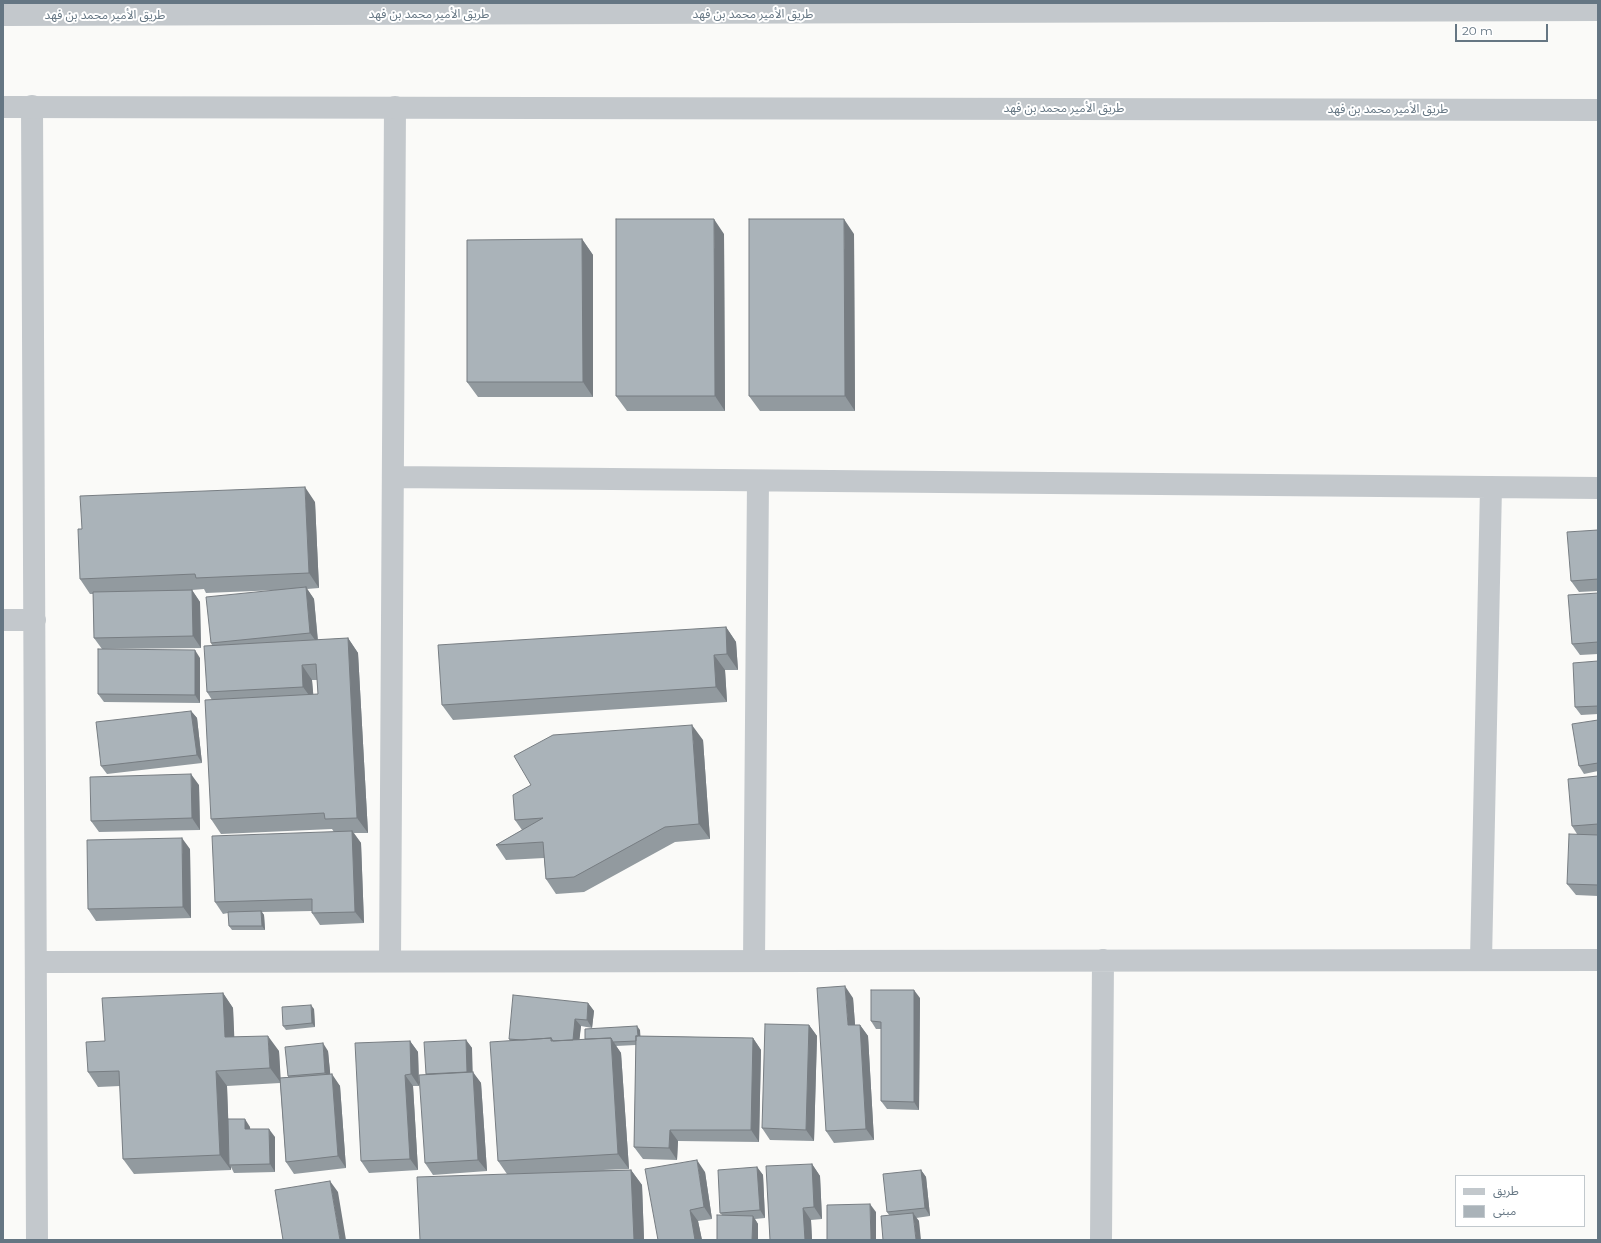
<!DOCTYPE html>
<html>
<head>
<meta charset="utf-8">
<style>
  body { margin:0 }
  #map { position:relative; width:1601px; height:1243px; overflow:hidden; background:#fafaf8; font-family:Montserrat,"Noto Sans Arabic",sans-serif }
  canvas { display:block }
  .frame { position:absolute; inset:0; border:4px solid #657683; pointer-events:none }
  .legend { position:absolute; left:1455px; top:1175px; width:130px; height:52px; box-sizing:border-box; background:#fff; border:1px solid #c1c8cd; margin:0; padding:5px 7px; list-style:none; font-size:12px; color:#657683 }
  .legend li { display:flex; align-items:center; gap:8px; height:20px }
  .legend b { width:20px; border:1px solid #c1c8cd }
  .scale { position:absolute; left:1455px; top:24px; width:93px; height:18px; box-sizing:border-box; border:2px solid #657683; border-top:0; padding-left:5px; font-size:12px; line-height:14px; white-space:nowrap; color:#657683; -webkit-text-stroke:3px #fff; paint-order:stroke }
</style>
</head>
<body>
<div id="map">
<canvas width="1601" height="1243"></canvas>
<div class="frame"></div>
<ul class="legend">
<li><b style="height:5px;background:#c3c8cc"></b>طريق</li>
<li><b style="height:11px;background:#aab3b9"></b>مبنى</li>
</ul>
<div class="scale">20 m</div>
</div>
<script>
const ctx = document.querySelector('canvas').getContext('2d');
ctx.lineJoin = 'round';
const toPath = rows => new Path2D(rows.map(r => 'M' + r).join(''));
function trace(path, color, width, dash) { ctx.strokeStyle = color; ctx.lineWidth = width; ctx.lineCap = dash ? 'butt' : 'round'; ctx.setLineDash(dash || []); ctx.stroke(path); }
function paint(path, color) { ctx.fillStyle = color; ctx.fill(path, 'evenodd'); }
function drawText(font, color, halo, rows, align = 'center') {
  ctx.font = font + ' Montserrat,"Noto Sans Arabic",sans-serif'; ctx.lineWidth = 4; ctx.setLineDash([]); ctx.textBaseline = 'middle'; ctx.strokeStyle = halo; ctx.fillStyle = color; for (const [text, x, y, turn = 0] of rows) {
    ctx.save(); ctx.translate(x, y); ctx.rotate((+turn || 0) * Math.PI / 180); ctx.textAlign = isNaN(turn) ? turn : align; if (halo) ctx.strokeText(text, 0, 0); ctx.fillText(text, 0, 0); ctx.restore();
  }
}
trace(toPath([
  [32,106,37,1240],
  [393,477,1598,488],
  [3,620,35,620],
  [1481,960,1491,487],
  [390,961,395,107],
  [754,961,758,481],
  [36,962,1598,960],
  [1101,1240,1103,960]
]), '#c3c8cc', 22);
trace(toPath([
  [3,15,1598,10],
  [3,107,1598,110]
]), '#c3c8cc', 22);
paint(toPath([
  [724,234,725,411,627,411,616,396],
  [854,234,855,411,760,411,749,396],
  [582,239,593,255,593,397,478,397,467,382],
  [315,502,319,588,307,589,314,599,318,640,348,638,358,653,368,833,354,833,361,843,364,923,320,925,312,913,312,911,262,912,264,915,265,930,232,930,229,926,228,913,223,914,215,902,334,832,332,829,221,834,211,819,212,700,207,692,212,645,211,643,278,590,206,593,204,589,192,590,200,602,201,648,102,649,94,638,93,594,90,594,80,579],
  [312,680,317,680,318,694,313,695],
  [1598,530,1598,591,1579,592,1571,581],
  [1598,593,1598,654,1580,655,1572,644],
  [726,627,736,642,738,670,725,670,727,702,453,720,442,705],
  [200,658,200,703,104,702,98,694],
  [1598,661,1598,714,1581,715,1575,707],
  [191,711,197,718,202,763,107,774,101,766],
  [1598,720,1598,771,1584,774,1579,766],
  [703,740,710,839,675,842,584,892,556,894,546,879,544,858,506,860,496,845,522,830,515,820],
  [1598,776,1598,896,1576,895,1567,884,1577,834,1572,826],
  [199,785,200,830,99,832,91,821],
  [190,849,191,918,96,921,88,909],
  [223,993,233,1008,234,1037,279,1051,280,1078,288,1077,288,1076,328,1051,330,1074,340,1086,346,1168,294,1174,286,1162,280,1083,227,1086,228,1119,250,1127,250,1129,275,1137,275,1172,234,1173,231,1167,231,1170,134,1174,123,1159,120,1086,98,1087,88,1072,105,1041],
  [853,998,855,1025,860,1025,868,1036,874,1140,834,1143,826,1131],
  [920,998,919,1110,887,1109,881,1101,881,1029,876,1029,871,1021],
  [588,1003,594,1011,592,1028,581,1026,579,1040,585,1039,640,1030,640,1036,753,1038,761,1050,759,1142,678,1141,677,1160,643,1159,634,1147,636,1045,616,1046,621,1053,629,1169,603,1170,631,1170,642,1185,644,1240,420,1240,507,1174,498,1161,510,1041,509,1039],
  [314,1009,315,1027,286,1030,283,1026],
  [809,1025,817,1036,814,1141,770,1140,762,1128],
  [466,1040,472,1048,472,1072,481,1083,487,1171,433,1175,425,1163,426,1074],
  [410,1041,418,1052,419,1086,413,1086,418,1170,369,1173,361,1161],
  [812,1164,820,1176,822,1219,811,1220,812,1240,770,1240],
  [757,1167,763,1175,765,1218,755,1219,758,1224,758,1240,717,1240,722,1215,720,1213],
  [921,1170,926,1177,930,1216,916,1218,919,1221,889,1215,887,1212],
  [705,1172,712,1219,698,1221,702,1240,658,1240]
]), '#929a9f');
paint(toPath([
  [714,219,724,234,725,411,715,396],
  [844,219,854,234,855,411,845,396],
  [582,239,593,255,593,397,583,382],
  [305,487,315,502,319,588,309,573],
  [306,587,314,599,318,644,310,633],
  [192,590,200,602,201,648,193,636],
  [726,627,736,642,738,670,727,654],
  [348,638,358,653,368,833,357,818],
  [195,650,200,658,200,703,195,695],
  [714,655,725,670,727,702,716,687],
  [302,665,312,680,314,702,303,687],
  [191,711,197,718,202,763,197,755],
  [692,725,703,740,710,839,699,824],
  [191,774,199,785,200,830,192,818],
  [352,831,361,843,364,923,355,912],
  [182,838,190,849,191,918,183,907],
  [261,911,264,915,265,930,262,926],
  [845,986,853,998,856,1037,848,1025],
  [914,990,920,998,919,1110,914,1102],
  [223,993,233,1008,235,1052,225,1037],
  [588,1003,594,1011,592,1028,587,1020],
  [311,1005,314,1009,315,1027,312,1023],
  [575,1019,581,1026,578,1053,572,1045],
  [809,1025,817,1036,814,1141,806,1130],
  [860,1025,868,1036,874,1140,866,1129],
  [637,1026,640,1030,641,1044,638,1040],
  [268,1036,279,1051,281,1083,270,1068],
  [611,1038,621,1053,629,1169,618,1154],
  [753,1038,761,1050,759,1142,751,1130],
  [466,1040,472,1048,473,1081,467,1073],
  [410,1041,418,1052,419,1086,411,1074],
  [323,1043,328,1051,331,1081,325,1073],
  [216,1071,227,1086,230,1165,229,1165,231,1167,231,1170,220,1155],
  [473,1072,481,1083,487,1171,478,1160],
  [332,1074,340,1086,346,1168,338,1156],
  [405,1075,413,1086,418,1170,410,1159],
  [245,1119,250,1127,251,1137,245,1129],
  [269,1129,275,1137,275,1172,270,1164],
  [670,1130,678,1141,677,1160,669,1148],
  [697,1160,705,1172,712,1219,704,1207],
  [812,1164,820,1176,822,1219,814,1207],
  [757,1167,763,1175,765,1218,760,1210],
  [631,1170,642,1185,644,1240,634,1240],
  [921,1170,926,1177,930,1216,925,1208],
  [330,1181,338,1192,346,1240,340,1240],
  [870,1204,876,1212,876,1240,871,1240],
  [803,1208,811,1220,812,1240,805,1240],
  [690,1210,698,1221,702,1240,695,1240],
  [913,1213,919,1221,921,1240,916,1240],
  [753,1216,758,1224,758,1240,752,1240]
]), '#777d82');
const building = toPath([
  [616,219,714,219,715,396,616,396,616,219],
  [749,219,844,219,845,396,749,396,749,219],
  [582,239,583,382,467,382,467,240,582,239],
  [305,487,309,573,196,578,195,574,80,579,78,529,82,529,80,496,305,487],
  [1598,530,1598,579,1571,581,1567,532,1598,530],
  [306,587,310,633,211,643,206,597,306,587],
  [192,590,193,636,94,638,93,592,192,590],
  [1598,593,1598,642,1572,644,1568,595,1598,593],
  [726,627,727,654,714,655,716,687,442,705,438,645,726,627],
  [348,638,357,818,325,819,324,813,211,819,205,700,318,694,316,664,302,665,303,687,207,692,204,646,348,638],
  [98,649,195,650,195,695,98,694,98,649],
  [1598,661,1598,706,1575,707,1573,663,1598,661],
  [191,711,197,755,101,766,96,722,191,711],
  [1598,720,1598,763,1579,766,1572,724,1598,720],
  [692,725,699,824,665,827,574,877,546,879,543,842,496,845,543,818,515,820,513,795,531,785,514,756,553,735,692,725],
  [191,774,192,818,91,821,90,777,191,774],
  [1598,776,1598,824,1572,826,1568,779,1598,776],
  [352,831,355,912,312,913,312,899,215,902,212,836,352,831],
  [1569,834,1598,835,1598,885,1567,884,1569,834],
  [182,838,183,907,88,909,87,840,182,838],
  [261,911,262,926,229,926,228,912,261,911],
  [845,986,848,1025,860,1025,866,1129,826,1131,817,988,845,986],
  [871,990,914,990,914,1102,881,1101,881,1022,871,1021,871,990],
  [223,993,225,1037,268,1036,270,1068,216,1071,220,1155,123,1159,119,1071,88,1072,86,1042,105,1041,102,998,223,993],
  [513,995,588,1003,587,1020,575,1019,573,1040,553,1041,551,1038,522,1040,509,1039,513,995],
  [311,1005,312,1023,283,1026,282,1007,311,1005],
  [765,1024,809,1025,806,1130,762,1128,765,1024],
  [637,1026,638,1036,636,1036,636,1041,613,1042,611,1038,585,1039,585,1029,637,1026],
  [636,1036,753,1038,751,1130,670,1130,669,1148,634,1147,636,1036],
  [551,1038,551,1041,611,1038,618,1154,498,1161,490,1042,551,1038],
  [466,1040,467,1072,426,1074,424,1042,466,1040],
  [410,1041,411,1074,405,1075,410,1159,361,1161,355,1043,410,1041],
  [323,1043,325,1073,288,1076,285,1047,323,1043],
  [473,1072,478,1160,425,1163,419,1075,473,1072],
  [332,1074,338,1156,286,1162,280,1078,332,1074],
  [228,1119,245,1119,245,1129,269,1129,270,1164,229,1165,228,1119],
  [697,1160,704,1207,690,1210,695,1240,658,1240,645,1169,697,1160],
  [812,1164,814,1207,803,1208,805,1240,770,1240,766,1166,812,1164],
  [757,1167,760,1210,720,1213,718,1170,757,1167],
  [631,1170,634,1240,420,1240,417,1177,631,1170],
  [921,1170,925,1208,887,1212,883,1174,921,1170],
  [330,1181,340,1240,283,1240,275,1190,330,1181],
  [870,1204,871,1240,827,1240,827,1205,870,1204],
  [913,1213,916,1240,883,1240,881,1216,913,1213],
  [717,1215,753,1216,752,1240,717,1240,717,1215]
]);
paint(building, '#aab3b9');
trace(building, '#777d82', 1);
drawText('12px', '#657683', '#fff', [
  ["طريق الأمير محمد بن فهد",429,14],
  ["طريق الأمير محمد بن فهد",753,14],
  ["طريق الأمير محمد بن فهد",105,15],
  ["طريق الأمير محمد بن فهد",1064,108],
  ["طريق الأمير محمد بن فهد",1388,109]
]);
</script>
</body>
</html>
